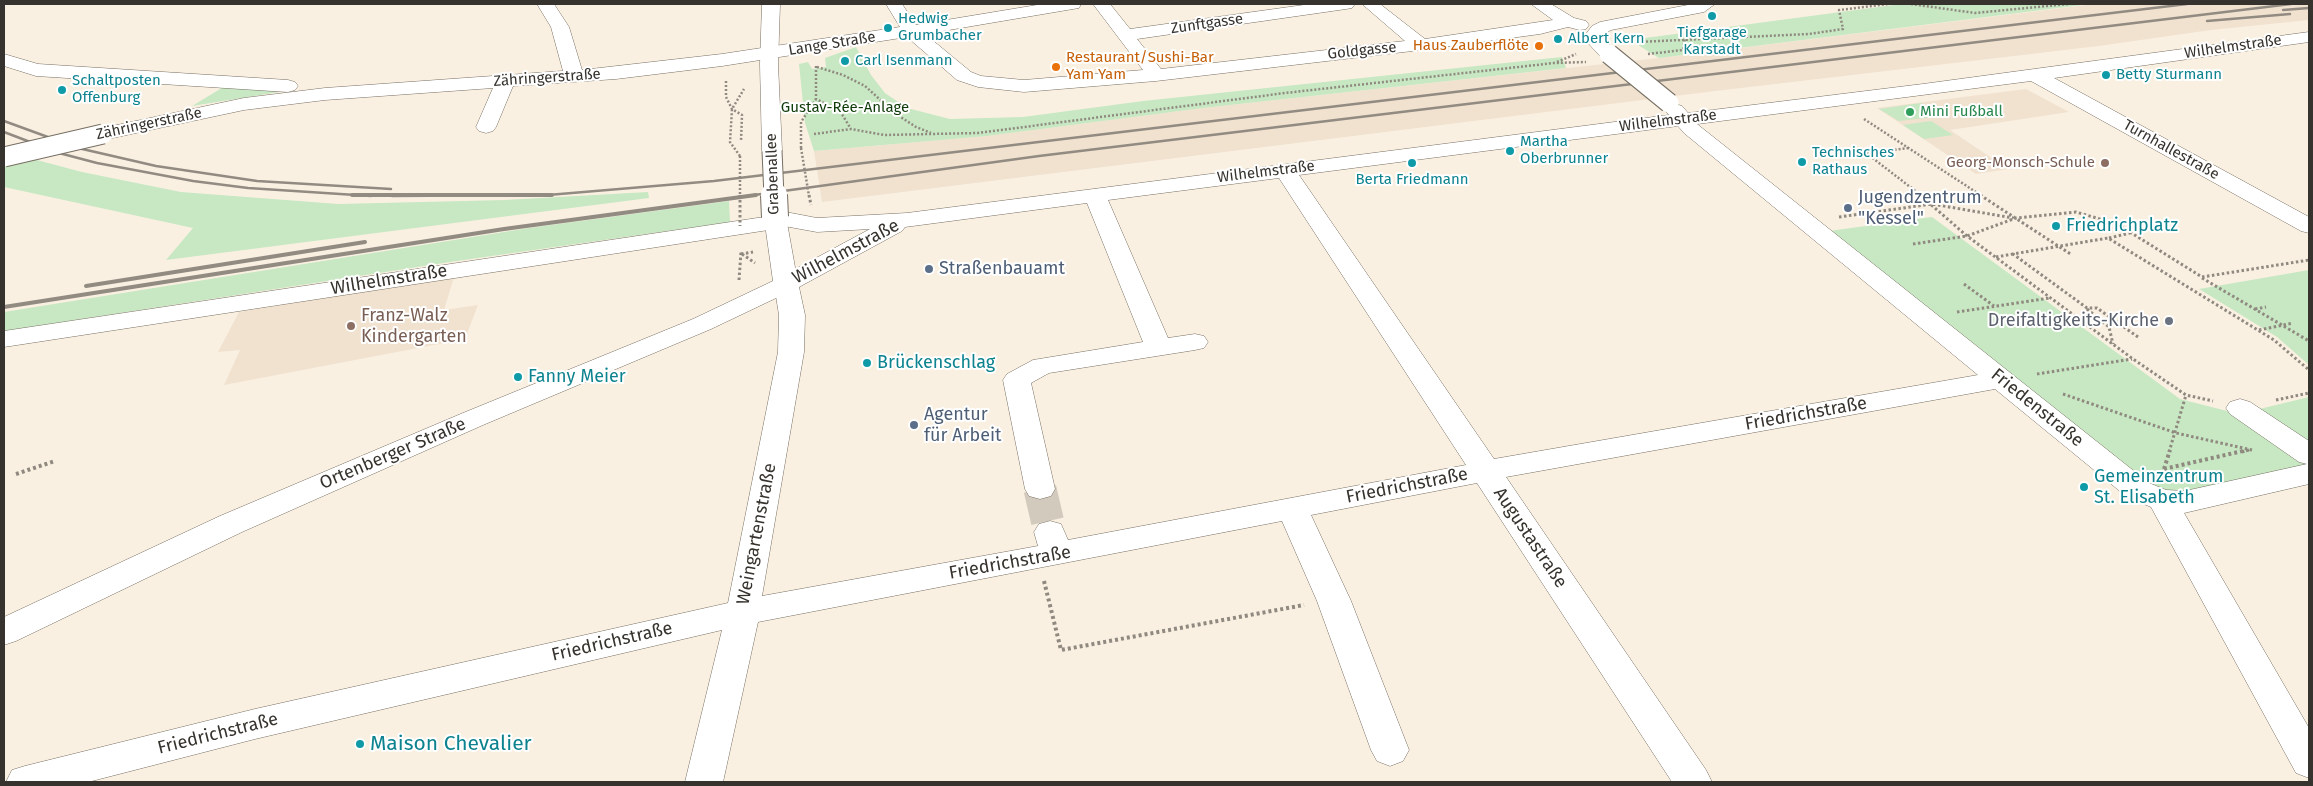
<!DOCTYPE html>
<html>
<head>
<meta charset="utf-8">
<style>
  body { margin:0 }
  #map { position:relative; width:2313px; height:786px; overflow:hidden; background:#faf0e2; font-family:"Fira Sans",sans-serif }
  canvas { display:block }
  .frame { position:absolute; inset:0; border:5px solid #36322d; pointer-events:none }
</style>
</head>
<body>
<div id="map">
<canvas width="2313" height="786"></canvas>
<div class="frame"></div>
</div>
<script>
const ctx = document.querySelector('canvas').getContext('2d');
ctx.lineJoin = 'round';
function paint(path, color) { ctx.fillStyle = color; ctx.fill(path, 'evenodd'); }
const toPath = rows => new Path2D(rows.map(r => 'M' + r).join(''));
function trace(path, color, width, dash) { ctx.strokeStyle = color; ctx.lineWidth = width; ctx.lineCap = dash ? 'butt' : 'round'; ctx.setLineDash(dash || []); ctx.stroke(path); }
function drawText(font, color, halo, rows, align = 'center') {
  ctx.font = font + ' "Fira Sans",sans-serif'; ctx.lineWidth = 4; ctx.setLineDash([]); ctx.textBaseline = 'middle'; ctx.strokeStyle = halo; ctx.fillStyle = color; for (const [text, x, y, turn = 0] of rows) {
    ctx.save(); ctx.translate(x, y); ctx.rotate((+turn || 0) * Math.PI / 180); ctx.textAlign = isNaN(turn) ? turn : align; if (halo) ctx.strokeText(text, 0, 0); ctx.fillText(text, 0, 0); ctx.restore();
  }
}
paint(toPath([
  [2095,4,2309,4,2309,20,2211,30,2099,46,1707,92,822,202,814,151,987,136,1203,108,1659,58],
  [2026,89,2069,112,1950,130,2008,169,1976,174,1877,108],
  [454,277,444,310,478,305,465,339,224,385,240,350,218,352,239,312]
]), '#f0e2cf');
paint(toPath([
  [1901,4,2090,4,1659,58,1630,40],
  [856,47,871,75,885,93,907,108,950,119,1023,117,1143,101,1562,57,1566,68,1203,108,987,136,814,151,805,123,799,64,808,62,812,69,826,67,825,58],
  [225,86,278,90,279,92,192,106],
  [1921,103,1941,116,1899,121,1879,109],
  [1931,121,1953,135,1924,139,1903,125],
  [33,159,82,172,181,192,338,204,505,200,648,192,649,198,166,260,193,228,4,187,4,165],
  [729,201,730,222,450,262,4,331,4,312,529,228],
  [1932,217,2180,399,2239,414,2309,397,2309,467,2180,495,2157,490,1829,231],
  [2309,270,2309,365,2277,337,2199,289]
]), '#c7e8c2');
trace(toPath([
  [1040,489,1050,532]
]), '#d3cabe', 33, [33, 17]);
const minor = toPath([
  [537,4,554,4,569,27,582,70,722,54,900,27,886,4,902,4,916,25,1043,4,1081,4,1079,8,1073,9,925,34,971,72,981,76,1024,80,1143,70,1093,4,1110,4,1130,29,1311,4,1355,4,1352,8,1346,9,1137,39,1161,69,1405,41,1362,4,1380,4,1425,39,1553,20,1531,4,1551,4,1574,18,1586,21,1589,25,1586,29,1580,30,1568,27,1540,34,1421,50,1156,81,1024,92,978,87,957,80,907,37,722,66,616,79,513,86,496,127,493,131,486,133,479,131,476,127,493,88,325,100,244,110,103,140,96,138,93,134,96,130,103,128,244,98,325,88,563,71,551,27,537,4],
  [1693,4,1715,4,1704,12,1611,30,1604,34,1605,40,1618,54,1616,58,1602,58,1587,42,1586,34,1592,26,1600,22,1693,4],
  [2309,32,2309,42,2054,78,2309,217,2309,233,2301,231,2031,81,1697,124,2149,483,2166,490,2185,491,2307,464,2299,462,2230,414,2226,408,2230,402,2240,399,2250,402,2309,441,2309,484,2184,513,2309,728,2309,778,2296,773,2151,507,2127,497,1995,389,1506,477,1706,770,1712,782,1672,782,1477,483,1311,515,1351,601,1409,750,1403,761,1390,766,1377,761,1371,750,1317,601,1282,521,758,622,723,782,685,782,722,630,255,739,88,782,6,782,12,770,25,766,255,709,728,603,778,352,779,315,774,284,777,279,870,229,817,232,784,226,775,229,4,347,4,331,764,217,767,212,775,210,817,218,907,213,1669,115,1665,110,1668,106,1675,104,1682,106,1688,113,1923,84,2309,32],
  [1678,126,1684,133,1978,375,1494,459,1299,175,1678,126],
  [1279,178,1466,465,1068,540,1061,524,1050,521,1039,524,1034,532,1038,546,762,596,804,352,805,315,799,287,902,231,905,227,1087,203,1143,342,1033,360,1007,374,1003,380,1025,489,1029,496,1040,499,1051,496,1055,489,1031,383,1049,373,1195,350,1204,348,1208,342,1204,336,1195,334,1168,338,1108,200,1279,178],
  [4,54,38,64,288,80,295,82,298,86,295,90,288,92,36,76,4,66,4,54]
]);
const major = toPath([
  [762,4,780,4,778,64,782,151,779,155,772,157,765,155,762,151,760,64,762,4],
  [775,210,783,212,786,217,798,284,795,289,711,329,483,425,242,532,16,641,4,645,4,617,220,516,463,413,693,319,773,281,764,217,767,212,775,210]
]);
trace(minor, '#776f63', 1);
trace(major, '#776f63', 1);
trace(toPath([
  [1911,4,1975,13,2068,4],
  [1638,42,1809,34,1843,29,1839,10,1888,4],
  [1648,54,1683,50,1685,38],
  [1557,62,1576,54],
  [816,66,816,99,840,111,851,129],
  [817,67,843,75,865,86,896,114,916,127,931,133],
  [726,81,726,97,732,109,742,115,741,141],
  [1864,119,1982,196],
  [814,134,851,129,884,135,978,133,1285,93,1554,63,1586,62],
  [801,148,801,122,816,99],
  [1866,153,1922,196],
  [740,156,730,142,732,109,744,89],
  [1843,156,1908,148]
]), '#8f8980', 2.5, [2, 2]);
trace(toPath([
  [1920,195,1967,236,2133,359,2186,395,2213,401],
  [1980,195,2072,255],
  [1839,217,1932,204,2013,218],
  [2109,238,2130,233],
  [1913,244,1967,236,2016,218,2076,212,2117,224,2202,277,2309,260],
  [741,254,753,252],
  [742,254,755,263],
  [1996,257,2013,254],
  [2202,278,2309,341],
  [739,280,741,252],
  [1964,284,1994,306],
  [2087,309,2109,327,2113,344],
  [2255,309,2266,307],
  [1957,312,2050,298],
  [2259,330,2293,323],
  [2138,337,2097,308,2087,308,2013,254,2108,238,2274,340,2309,370],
  [2037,374,2132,359],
  [2063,394,2176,433,2252,450],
  [2276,400,2309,393],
  [2169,452,2186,395],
  [2242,452,2249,450]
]), '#8f8980', 3, [2.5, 2.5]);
trace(toPath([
  [2164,469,2247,450],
  [2164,469,2170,450],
  [16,474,55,461],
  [1044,581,1061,650,1304,605]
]), '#8f8980', 4, [3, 3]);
paint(minor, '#fff');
paint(major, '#fff');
trace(toPath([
  [2283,10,2309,8],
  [2207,21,2290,14],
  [4,121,78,148,156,166,257,181,391,189],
  [4,132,59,153,97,163,193,181,248,188,371,196],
  [392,196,548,195,714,181,2187,4],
  [747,196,1039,156,2291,4]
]), '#928b82', 2.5);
trace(toPath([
  [352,195,552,195],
  [86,286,365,242],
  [4,307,504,229,756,195]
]), '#928b82', 4);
const minorBridge = toPath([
  [1609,54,1669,103],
  [4,157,103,134]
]);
const majorBridgeFar1 = toPath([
  [772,151,774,196]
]);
const majorBridge = toPath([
  [774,195,775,217]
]);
trace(minorBridge, '#776f63', 21, []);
trace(majorBridgeFar1, '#776f63', 21, []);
trace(majorBridge, '#776f63', 28, []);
trace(toPath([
  [801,148,809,196],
  [740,156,740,196]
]), '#8f8980', 2.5, [2, 2]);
trace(toPath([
  [740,195,740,226],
  [809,195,811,205]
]), '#8f8980', 3, [2.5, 2.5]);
trace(minorBridge, '#fff', 19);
trace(majorBridgeFar1, '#fff', 19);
trace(majorBridge, '#fff', 26);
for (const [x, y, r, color] of [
  [1712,16,5,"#0f9aa8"],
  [888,28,5,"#0f9aa8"],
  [1558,39,5,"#0f9aa8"],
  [1539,46,5,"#e8710a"],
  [845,61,5,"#0f9aa8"],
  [1056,67,5,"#e8710a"],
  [2106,75,5,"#0f9aa8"],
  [62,90,5,"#0f9aa8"],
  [1910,112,5,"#2e9e5b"],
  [1510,151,5,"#0f9aa8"],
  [1802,162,5,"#0f9aa8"],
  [1412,163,5,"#0f9aa8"],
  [2105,163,5,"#8d6e63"],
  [1848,208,5,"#5c6f8a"],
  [2056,226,5,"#0f9aa8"],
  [929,269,5,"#5c6f8a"],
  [2169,321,5,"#6b7280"],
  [351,326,5,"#8d6e63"],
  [867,363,5,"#0f9aa8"],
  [518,377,5,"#0f9aa8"],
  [914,425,5,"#5c6f8a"],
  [2084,487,5,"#0f9aa8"],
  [360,744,5,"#0f9aa8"]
]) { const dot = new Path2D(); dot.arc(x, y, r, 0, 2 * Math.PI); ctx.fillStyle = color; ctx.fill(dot); trace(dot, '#fff', 2); }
drawText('15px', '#0d838f', '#fff', [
  ["Hedwig",898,19],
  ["Grumbacher",898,36],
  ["Tiefgarage",1712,33,"center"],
  ["Karstadt",1712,50,"center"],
  ["Albert Kern",1568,39],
  ["Carl Isenmann",855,61],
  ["Betty Sturmann",2116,75],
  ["Schaltposten",72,81],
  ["Offenburg",72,98],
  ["Martha",1520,142],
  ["Oberbrunner",1520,159],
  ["Technisches",1812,153],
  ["Rathaus",1812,170],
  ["Berta Friedmann",1412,180,"center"]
], 'left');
drawText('15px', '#36322d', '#fff', [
  ["Zunftgasse",1207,24,-8],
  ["Lange Straße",832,44,-9],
  ["Wilhelmstraße",2233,47,-8],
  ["Goldgasse",1362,51,-6],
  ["Zähringerstraße",547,78,-4],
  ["Wilhelmstraße",1668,121,-7],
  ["Zähringerstraße",149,124,-12],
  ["Turnhallestraße",2171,150,29],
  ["Wilhelmstraße",1266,172,-7],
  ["Grabenallee",773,174,-92]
]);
drawText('15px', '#c56008', '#fff', [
  ["Haus Zauberflöte",1529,46],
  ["Restaurant/Sushi-Bar",1066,58,"left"],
  ["Yam Yam",1066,75,"left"]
], 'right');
drawText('15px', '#0f3b09', '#fff', [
  ["Gustav-Rée-Anlage",845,108]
]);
drawText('15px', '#27864d', '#fff', [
  ["Mini Fußball",1920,112]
], 'left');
drawText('15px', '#785e54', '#fff', [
  ["Georg-Monsch-Schule",2095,163]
], 'right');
drawText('18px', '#4e5e75', '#fff', [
  ["Jugendzentrum",1858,198],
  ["\"Kessel\"",1858,219],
  ["Straßenbauamt",939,269],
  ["Agentur",924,415],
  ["für Arbeit",924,436]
], 'left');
drawText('18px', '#0d838f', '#fff', [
  ["Friedrichplatz",2066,226],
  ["Brückenschlag",877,363],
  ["Fanny Meier",528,377],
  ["Gemeinzentrum",2094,477],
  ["St. Elisabeth",2094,498]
], 'left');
drawText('18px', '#36322d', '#fff', [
  ["Wilhelmstraße",846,252,-28],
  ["Wilhelmstraße",389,280,-9],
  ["Friedenstraße",2037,408,39],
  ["Friedrichstraße",1806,414,-10],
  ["Ortenberger Straße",393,454,-23],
  ["Friedrichstraße",1407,486,-11],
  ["Weingartenstraße",757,534,-79],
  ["Augustastraße",1530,538,56],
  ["Friedrichstraße",1010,563,-10],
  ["Friedrichstraße",612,642,-13],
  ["Friedrichstraße",218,734,-14]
]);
drawText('18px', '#785e54', '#fff', [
  ["Franz-Walz",361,316],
  ["Kindergarten",361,337]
], 'left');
drawText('18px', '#5b616d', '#fff', [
  ["Dreifaltigkeits-Kirche",2159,321]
], 'right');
drawText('21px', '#0d838f', '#fff', [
  ["Maison Chevalier",370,744]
], 'left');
</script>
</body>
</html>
